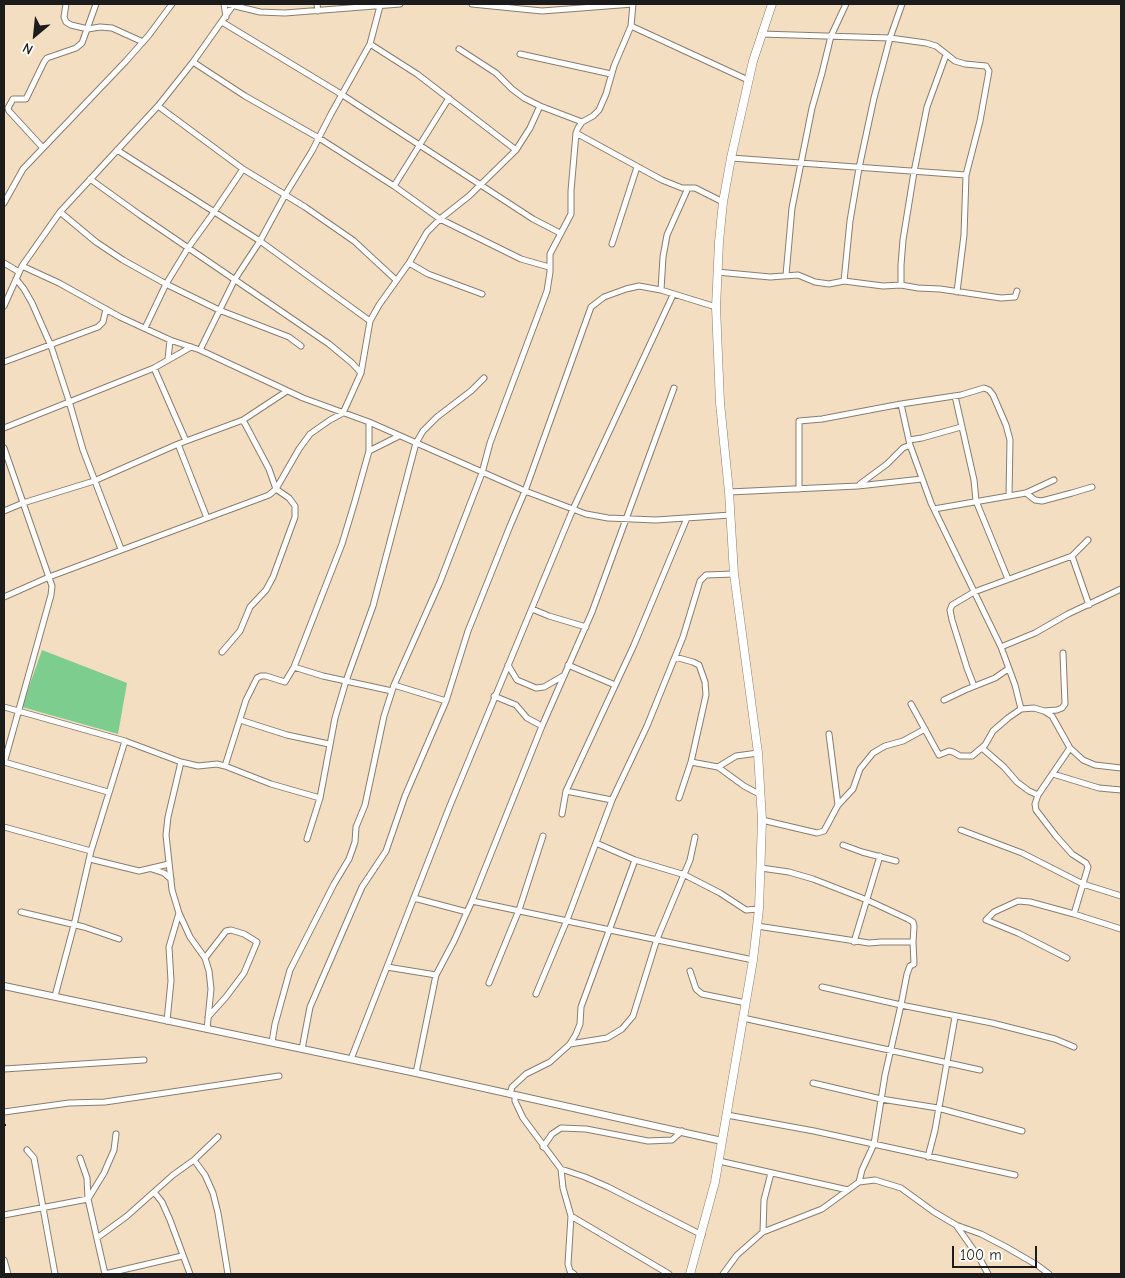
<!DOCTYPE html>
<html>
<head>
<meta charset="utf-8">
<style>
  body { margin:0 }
  #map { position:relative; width:1125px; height:1278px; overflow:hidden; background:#f3dec2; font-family:"Comic Neue",sans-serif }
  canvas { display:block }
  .frame { position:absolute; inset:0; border:5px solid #1c1c1c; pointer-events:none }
  .north { position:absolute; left:10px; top:10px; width:50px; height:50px; -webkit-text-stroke:4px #fdfcf7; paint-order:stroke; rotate:208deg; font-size:14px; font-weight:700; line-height:20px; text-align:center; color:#1c1c1c }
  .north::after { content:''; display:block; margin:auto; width:18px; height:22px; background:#1c1c1c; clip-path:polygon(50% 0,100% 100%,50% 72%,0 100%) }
  .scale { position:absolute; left:952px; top:1246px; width:85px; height:22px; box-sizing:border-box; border:2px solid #1c1c1c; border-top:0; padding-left:6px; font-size:15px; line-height:18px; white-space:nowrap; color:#1c1c1c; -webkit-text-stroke:4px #fdfcf7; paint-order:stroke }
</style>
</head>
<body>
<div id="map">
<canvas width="1125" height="1278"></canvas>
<div class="frame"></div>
<div class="north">N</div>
<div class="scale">100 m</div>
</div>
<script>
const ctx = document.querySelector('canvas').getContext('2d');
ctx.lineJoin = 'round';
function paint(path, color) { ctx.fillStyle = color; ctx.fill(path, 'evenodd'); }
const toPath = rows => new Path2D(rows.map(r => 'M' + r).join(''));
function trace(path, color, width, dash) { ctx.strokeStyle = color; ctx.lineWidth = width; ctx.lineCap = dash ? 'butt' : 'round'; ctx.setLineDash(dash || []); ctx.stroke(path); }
paint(toPath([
  [42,650,127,683,118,734,22,707]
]), '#7ccd8e');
const minor = toPath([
  [66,4,64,17,66,22,71,25,88,29,100,27,112,28,143,42],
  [224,4,226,17],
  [227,4,260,12,285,13,400,4],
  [317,4,318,11],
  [472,4,542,11,633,4],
  [380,6,370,44,417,74,516,150],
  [222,22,341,94,533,219,560,233],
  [631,26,633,4],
  [761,34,890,38,926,43,936,46,955,61,965,64,986,66,989,71,980,121,966,175],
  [459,49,496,73,512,89,524,98,540,106,582,122],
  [520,54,611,74],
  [193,62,245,96,319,138,394,186,440,219,521,259,549,267],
  [158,106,243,169,305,207,354,241,396,280],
  [576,133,662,180,682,188,695,188,723,202],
  [43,148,9,111,8,108,13,99,26,99,44,62,47,58,76,48,82,43,96,4],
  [731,158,966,175,964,235,957,292],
  [90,179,140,215,329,344,352,363,361,373],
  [394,186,449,98],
  [4,203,23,169,126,61,149,35,172,4],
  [60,212,96,242,123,260,166,284,219,310,289,337,301,346],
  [612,244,637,167],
  [4,263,19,272],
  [409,263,427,232,440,219,469,196,516,150,530,128,540,106],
  [22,266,59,283,120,317,170,340,200,350,303,398,369,422,525,491,586,514,608,518,656,520,731,515],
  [717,272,770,277,798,275,815,282,829,284,844,281,883,286,901,285,918,288,940,289,1001,298,1015,297,1017,291],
  [786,275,792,208,812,108,822,73,831,36,846,4],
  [16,279,24,289,32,303,51,346,69,401,83,450,121,549],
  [844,281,850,221,859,168,874,98,890,38,902,4],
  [901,285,901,265,903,240,914,172,927,107,946,55],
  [661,290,663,257,667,235,688,188],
  [4,306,22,266,60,212,158,106,193,62,234,4],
  [370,321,379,305,409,263,428,274,482,294],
  [145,328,166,284,188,248,214,212,243,169],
  [200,350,235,279,260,241,285,195,312,151,331,114,370,44],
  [168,359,170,340],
  [4,362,98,327,103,322,106,309],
  [154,368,186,441],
  [955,396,974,480,976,501,1008,579],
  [901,404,910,445,931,503,1001,647,1015,685,1021,709],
  [4,428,154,368,191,347],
  [909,440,922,438,961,427],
  [178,444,207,518],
  [4,448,52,586,51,595,4,763],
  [369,451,399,436],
  [860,484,887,464,903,448,910,445],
  [799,489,799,421,822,419,901,404,961,395,984,388,989,390,993,395,1006,425,1010,440,1009,496],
  [729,492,858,486,922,479],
  [1026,493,1035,500,1042,501,1072,493,1092,487],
  [934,509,1026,493,1054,480],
  [4,511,23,503,94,481,178,444,243,420,287,391],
  [1072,556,1089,605],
  [4,597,49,577,269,495,276,489,299,449,310,434,330,420,343,413,361,373,370,321,260,241,117,150],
  [532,609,549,616,586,627],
  [1001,647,1035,633,1068,614,1121,589],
  [222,652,240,631,250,607,266,590,273,577,295,517,295,506,289,498,276,489,269,469,243,420],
  [675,657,693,662,699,665,705,682,706,695,691,762,679,798],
  [508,665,517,680,536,688,544,687,563,676],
  [568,665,615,685],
  [294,667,323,676,392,691],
  [394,685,446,701],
  [974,686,967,668,952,620,950,610,952,605,974,592,1072,556,1088,540],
  [494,696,516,705,527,718,542,726],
  [944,700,965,690,995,678,1008,669],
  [911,704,939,755,949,751,953,752,960,756,972,756,985,745,993,731,1008,718,1021,709,1034,708,1044,711,1052,716,1070,748,1083,760,1095,765,1121,768],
  [4,707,125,741,181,762,198,766,217,764,225,766,271,784,320,798],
  [1044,711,1057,710,1062,708,1065,704,1063,653],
  [240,720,287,735,329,744],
  [982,748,1004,767,1017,782,1029,791,1038,795],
  [1070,748,1038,795,1035,804,1036,810,1056,836,1072,854,1086,863,1088,867,1074,914],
  [4,762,108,792],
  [181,762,168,817,166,835,172,890,179,913,190,937,205,958,209,971,211,989,207,1029],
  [691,762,718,767,744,786,761,795],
  [225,766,246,700,257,678,261,676,266,676,285,682,294,667,342,544,355,501,369,451,369,422],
  [718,767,736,756,758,753],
  [1053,774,1099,788,1121,790],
  [566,791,612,800],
  [838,805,853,789,860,769,873,753,885,746,903,741,925,729],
  [562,814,566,791,634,645,687,518],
  [762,820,817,833,824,831,838,805,829,734],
  [4,827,91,851],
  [961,830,1022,853,1083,884,1121,896],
  [307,839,320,798,335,718,346,681,373,606,416,443,423,431,437,417,471,391,484,378],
  [596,843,635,860,685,875,720,893,746,910,759,909],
  [843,845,862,852,896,861],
  [90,859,139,871,169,864],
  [152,869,164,873,171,879],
  [414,898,467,912],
  [472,901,753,960],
  [21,912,84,927,119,939],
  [757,926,869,943,881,942,913,942,914,926,913,922,908,919,867,900,813,879,789,872,761,868],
  [854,942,880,856],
  [205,958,226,931,231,930,244,934,257,942,244,973,226,997,208,1017],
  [1067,958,1018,933,986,920,994,912,1018,901,1030,902,1074,914,1121,929],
  [387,967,436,975],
  [690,971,696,989,702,994,746,1003],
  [489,983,519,910,543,836],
  [822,987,901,1005,992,1023,1055,1039,1074,1047],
  [536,994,567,920,612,800,647,726,683,637,700,581,706,575,734,574],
  [55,996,74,925,91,851,125,741],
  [743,1018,980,1070],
  [167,1021,171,981,169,947,179,913],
  [272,1042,275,1024,290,970,334,884,349,859,355,842,356,827,365,805,384,716,394,685,440,582,482,473,490,443,547,291,550,272,550,254,571,214,571,191,576,133,578,128,582,122,593,116,599,110,606,94,614,66,631,26,748,80],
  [570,1044,607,1038,622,1029,633,1016,657,939,690,860,695,837],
  [302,1049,310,1007,362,887,386,851,405,796,446,701,468,631,510,526,525,491,591,307,604,297,626,289,639,286,661,290,716,307],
  [351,1059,449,808,573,509,673,295],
  [4,1069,144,1060],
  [416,1073,436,975,454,941,472,901,542,726,592,612,674,388],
  [813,1083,881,1099,938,1108,1022,1131],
  [510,1094,512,1087,526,1074,550,1062,570,1044,576,1034,580,1024,581,1007,635,860],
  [515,1095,515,1101,523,1118,561,1169,563,1188,571,1216,568,1264,570,1271,574,1274],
  [4,1112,69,1103,105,1102,279,1076],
  [727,1115,814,1131,1015,1175],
  [543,1147,552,1134,561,1128,586,1129,648,1141,672,1140,682,1131],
  [27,1150,34,1158,55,1274],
  [928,1157,935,1130,955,1017],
  [80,1158,87,1178,88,1199,105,1274,182,1256],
  [194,1160,205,1175,213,1193,218,1213,228,1274],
  [719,1161,848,1190],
  [561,1169,585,1177,608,1187,702,1235],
  [859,1182,862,1170,874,1144,885,1075,901,1005,907,974,910,966,914,964,913,942],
  [154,1192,162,1202,170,1220,190,1274],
  [4,1215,88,1199,104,1173,114,1150,116,1134],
  [571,1216,669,1274],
  [956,1225,980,1259,988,1274],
  [763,1232,764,1200,771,1173],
  [97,1238,127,1216,173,1175,194,1160,218,1137],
  [4,1260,8,1274],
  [723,1274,737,1255,763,1232,822,1209,859,1182,875,1180,901,1188,934,1212,956,1225,981,1234,1006,1247,1037,1265,1049,1274]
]);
const tertiary = toPath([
  [4,986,416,1073,722,1141]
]);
const secondary = toPath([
  [690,1274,715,1182,753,960,759,909,762,820,758,753,734,574,729,492,720,403,716,307,719,242,723,202,731,158,753,61,772,4]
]);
trace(minor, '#887d6f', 7);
trace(tertiary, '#887d6f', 8);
trace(secondary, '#887d6f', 9);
trace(minor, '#fff', 5);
trace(tertiary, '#fff', 6);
trace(secondary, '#fff', 8);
trace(toPath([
  [4,1125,6,1125]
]), '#1c1c1c', 2, [8, 4]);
</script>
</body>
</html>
